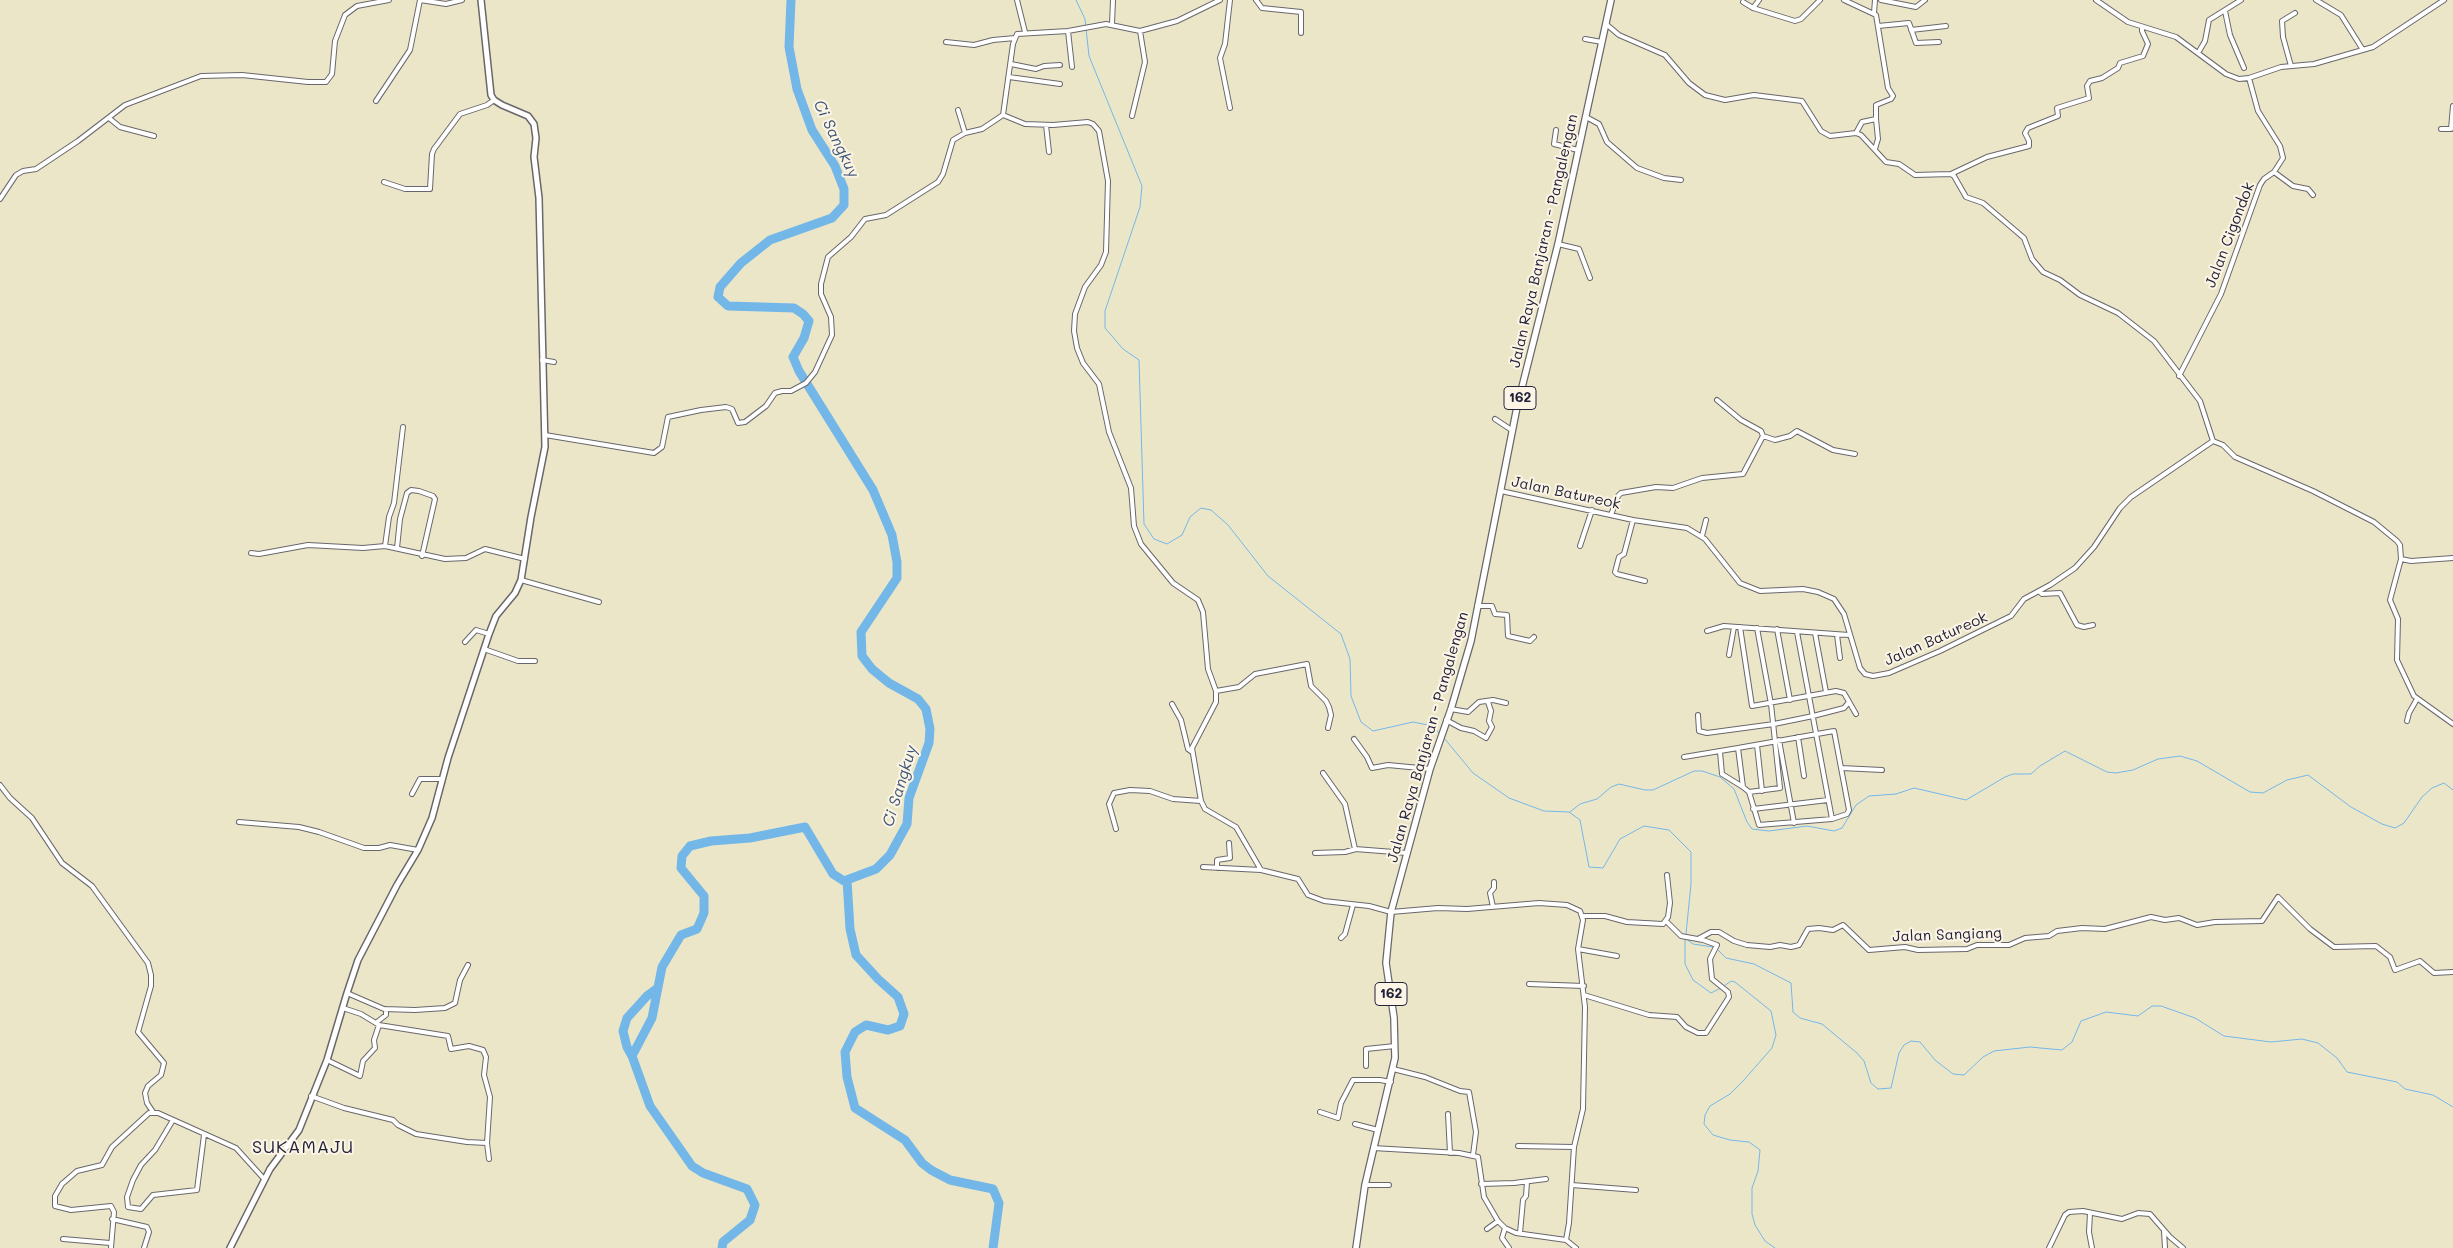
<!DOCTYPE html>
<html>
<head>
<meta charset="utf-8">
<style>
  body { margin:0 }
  canvas { display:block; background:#ece6c8 }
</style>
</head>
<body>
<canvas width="2453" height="1248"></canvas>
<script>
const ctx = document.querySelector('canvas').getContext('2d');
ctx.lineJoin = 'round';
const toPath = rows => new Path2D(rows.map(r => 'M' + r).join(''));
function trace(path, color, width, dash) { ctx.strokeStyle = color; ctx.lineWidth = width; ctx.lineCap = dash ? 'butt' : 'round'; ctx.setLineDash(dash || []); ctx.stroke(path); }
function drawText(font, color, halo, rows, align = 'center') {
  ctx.font = font + ' Mali,sans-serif'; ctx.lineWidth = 4; ctx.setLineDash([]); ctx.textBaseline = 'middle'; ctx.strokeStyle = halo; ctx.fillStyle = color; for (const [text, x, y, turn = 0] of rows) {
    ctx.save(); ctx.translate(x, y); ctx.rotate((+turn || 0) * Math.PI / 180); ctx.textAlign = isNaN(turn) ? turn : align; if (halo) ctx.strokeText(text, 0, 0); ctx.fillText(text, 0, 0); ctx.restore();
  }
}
trace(toPath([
  [1076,0,1085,19,1089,56,1142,186,1140,207,1105,311,1105,328,1123,349,1139,360,1144,524,1154,539,1167,544,1182,535,1190,517,1201,508,1211,510,1228,525,1268,576,1341,634,1350,659,1351,696,1361,722,1373,731,1413,722,1433,726,1439,733],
  [1444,738,1473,773,1509,798,1544,811,1569,812,1580,820,1589,867,1603,868,1620,839,1644,826,1669,830,1691,852,1691,884,1686,934],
  [1570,812,1580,804,1597,799,1611,787,1619,784,1645,790,1653,790,1694,771,1702,771,1720,777,1734,789,1747,822,1752,829,1769,831,1807,826,1834,831,1842,828,1856,805,1869,796,1896,794,1914,788,1966,800,2005,777,2013,774,2031,774,2040,766,2065,751,2107,772,2116,773,2133,770,2158,759,2180,756,2197,761,2250,792,2263,793,2287,780,2308,775,2351,807,2382,824,2395,828,2404,823,2422,797,2432,788,2444,783,2453,790],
  [1685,938,1693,944,1713,947],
  [1685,940,1685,964,1693,980,1711,993,1721,988],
  [1717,949,1726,958,1754,964,1791,983,1793,1012,1800,1018,1822,1024,1857,1053,1864,1061,1871,1083,1878,1089,1891,1088,1899,1053,1904,1045,1911,1041,1920,1042,1935,1060,1953,1074,1964,1075,1983,1057,1994,1051,2030,1047,2062,1050,2072,1042,2081,1021,2106,1012,2138,1016,2152,1006,2161,1006,2195,1018,2224,1036,2271,1042,2302,1039,2318,1043,2337,1058,2347,1072,2397,1082,2405,1089,2433,1095,2453,1107],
  [1724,986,1731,981,1735,982,1771,1011,1776,1035,1772,1048,1743,1081,1730,1094,1710,1106,1705,1115,1704,1124,1713,1135,1730,1140,1749,1142,1760,1150,1758,1171,1752,1188,1752,1214,1755,1225,1765,1241,1775,1248]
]), '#73b7e9', 1);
trace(toPath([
  [847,880,850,929,856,955,878,979,898,997,904,1014,900,1026,888,1030,866,1025,855,1032,845,1052,847,1077,855,1108,905,1140,922,1163,931,1170,950,1180,993,1189,999,1203,993,1248],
  [632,1056,627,1047,623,1031,627,1018,647,996,658,988],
  [722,1248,723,1242,750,1220,755,1205,747,1189,703,1173,692,1166,650,1106,632,1056,652,1018,662,967,681,935,697,929,704,913,704,896,681,868,682,856,690,846,711,841,750,838,805,827,833,874,844,881,876,869,890,855,907,824,909,798,929,743,930,729,926,709,918,699,889,683,872,669,862,656,861,632,897,578,897,562,892,535,873,490,799,371,793,357,804,338,809,321,803,314,794,308,728,306,718,297,720,287,741,263,770,240,832,218,844,205,844,189,835,166,812,130,797,89,789,47,791,0]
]), '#73b7e9', 9);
const street = toPath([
  [420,0,446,4,462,0],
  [1017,0,1025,32],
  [1256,0,1262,8,1301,12,1301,33],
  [1844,0,1876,15,1888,88,1893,96,1891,99,1876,105,1876,119,1862,122,1856,133],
  [1881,0,1916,7,1925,0],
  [2096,0,2128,22,2176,37,2226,74,2239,79,2249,78,2281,67,2314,64,2373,47,2444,0],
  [2316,0,2341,15,2363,50],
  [1743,2,1753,8,1795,21,1801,19,1820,0],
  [1753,8,1759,0],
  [2225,11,2230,35,2244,68],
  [1874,13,1875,0],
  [1112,24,1113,0],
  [1606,24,1619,35,1665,55,1689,83,1705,95,1725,100,1754,95,1802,101,1821,131,1830,136,1856,133,1861,135,1886,162,1899,164,1915,175,1951,174,1954,176,1966,197,1983,203,2024,238,2032,259,2043,272,2060,280,2080,295,2118,313,2154,341,2200,401,2213,441],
  [1878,26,1909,23,1916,43,1939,42],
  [1911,30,1946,26],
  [1068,31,1072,67],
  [1585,39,1602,42],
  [946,42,974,45,993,40,1015,38],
  [2198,53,2205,41,2209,20,2241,0],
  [1011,64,1036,69,1044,66,1060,65],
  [2291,66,2283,37,2282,21,2295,13],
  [1009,77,1060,84],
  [376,101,410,50,420,0],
  [1230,108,1220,58,1225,44,1230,0],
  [958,110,965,133],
  [1003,115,1025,124,1053,125,1088,122,1093,124,1099,131,1108,181,1106,252,1101,265,1085,287,1075,314,1074,331,1077,348,1083,363,1099,384,1109,432,1131,488,1134,526,1141,544,1173,583,1198,600,1203,612,1208,669,1216,691,1216,702,1192,748,1201,801,1205,809,1236,827,1261,870,1298,879,1308,895,1324,901,1369,906,1391,912,1438,908,1467,909,1539,903,1567,905,1580,911,1583,920,1578,949,1585,1007,1583,1109,1574,1147,1569,1223,1566,1240],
  [1132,116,1145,62,1140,31],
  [1586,117,1599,124,1607,142,1637,168,1664,178,1681,180],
  [109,118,120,127,154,136],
  [1046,125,1049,152],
  [2441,129,2451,129,2453,106],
  [1556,130,1554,144,1578,150],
  [1875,149,1878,139,1876,119],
  [2274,172,2293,186,2308,189,2313,195],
  [1951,174,1987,157,2029,146,2029,141,2025,133,2028,128,2058,116,2057,108,2089,98,2087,86,2090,81,2102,78,2118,68,2120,63,2143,56,2148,44,2142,31,2142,27],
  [384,182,405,189,430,189,432,154,434,149,460,114,487,105,494,100],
  [0,199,16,175,23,171,36,169,78,141,125,105,201,76,242,75,308,82,326,82,332,74,335,41,345,15,357,6,389,0],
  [1558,244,1579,249,1590,278],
  [542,360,554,362],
  [2179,376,2221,294,2260,185,2264,179,2274,172,2283,158,2280,146,2258,111,2249,78],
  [1717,400,1741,420,1761,431,1763,436],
  [1495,419,1513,431],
  [545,435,654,453,662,447,668,417,701,410,726,407,732,409,738,423,745,422,766,406,775,393,782,391,791,391,806,383,815,372,832,335,831,317,821,294,821,284,828,257,851,237,865,219,886,215,938,182,943,174,953,140,965,133,982,129,1003,115,1013,44,1017,34,1068,31,1106,24,1140,31,1177,21,1220,0],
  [2213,441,2223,445,2235,457,2313,491,2374,522,2397,541,2400,545,2401,559,2390,600,2398,619,2397,660,2414,696,2453,724],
  [1501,491,1633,520,1687,528,1705,539,1740,583,1760,591,1803,589,1818,592,1834,599,1844,614,1860,668,1865,674,1873,676,1889,673,1940,651,2011,616,2024,599,2050,585,2075,568,2094,547,2120,508,2131,497,2213,441],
  [1611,515,1618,496,1621,493,1656,487,1673,488,1702,478,1743,474,1763,436,1775,440,1790,436,1797,431,1833,450,1855,454],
  [1633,520,1624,554,1619,557,1615,572,1617,574,1645,581],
  [1702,536,1706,520],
  [385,546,389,517,394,503,403,427],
  [1580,546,1592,510],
  [397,548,400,519,407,493,411,490,419,491,433,496,435,499,422,556],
  [251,553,259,554,308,545,363,548,385,546,445,559,466,558,485,549,525,559],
  [2401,559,2411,561,2453,558],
  [521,580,599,602],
  [2039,591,2042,594,2060,593,2077,625,2084,627,2093,625],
  [1477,606,1492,606,1495,614,1507,615,1508,636,1530,641,1534,637],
  [1740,627,1752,706,1836,691,1844,693,1856,714],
  [1777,629,1790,700],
  [1707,631,1724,626,1849,635],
  [1797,632,1832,819],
  [1815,633,1826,692],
  [1837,635,1840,658],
  [465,642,476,630,489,634],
  [484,649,518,661,535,661],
  [1729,655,1734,627],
  [1216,691,1239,687,1255,674,1307,664,1311,686,1326,701,1329,707,1331,715,1328,728],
  [1172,704,1181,720,1188,749,1192,752],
  [1451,709,1468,712,1479,702,1493,700,1506,703],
  [1698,715,1699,731,1707,733,1774,724,1813,716,1844,708,1849,702],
  [1446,720,1461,728,1474,731,1486,738,1492,727,1489,721,1491,711,1488,702],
  [2407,721,2409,713,2417,699],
  [1834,731,1849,810,1847,814,1832,819,1759,825,1749,792,1743,787,1738,748,1834,731],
  [1798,737,1804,776],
  [1354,739,1367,757,1372,768,1388,765,1430,769],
  [1779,740,1794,823],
  [1757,745,1762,791],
  [1720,752,1722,774,1743,787],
  [1684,757,1738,748],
  [1841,768,1882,770],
  [1323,773,1345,804,1355,849,1407,853],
  [0,785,10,798,32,818,62,863,92,886,148,963,151,975,151,986,138,1032,164,1063,161,1075,148,1086,145,1093,147,1103,153,1112],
  [1749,792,1780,788,1771,704,1757,628],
  [412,794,420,779,442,779],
  [1753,809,1828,800],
  [239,822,299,827,319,832,364,848,379,848,390,845,418,850],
  [1116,829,1109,804,1114,793,1130,790,1150,791,1173,799,1201,801],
  [1315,853,1345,852,1356,849],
  [1203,867,1261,870],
  [1217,868,1217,860,1230,858,1229,843],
  [1493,907,1490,893,1494,888,1494,882],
  [1582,916,1605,916,1627,922,1663,924,1668,917,1670,903,1667,875],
  [1341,938,1345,934,1353,905],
  [1698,939,1711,932,1719,932,1734,941,1747,945,1770,947,1780,945,1791,947,1799,945,1808,929,1819,928,1833,930,1843,925,1869,950,1905,947,1918,950,1967,949,1977,945,2009,945,2025,938,2049,936,2057,931,2082,928,2105,929,2151,917,2165,920,2179,918,2197,925,2215,922,2262,921,2278,897,2310,929,2334,947,2376,946,2390,957,2395,970,2420,961,2434,973,2453,972],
  [1578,949,1617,956],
  [1529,984,1584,986],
  [347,993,384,1009,415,1010,445,1008,455,1003,460,980,468,965],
  [1584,995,1649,1015,1677,1017,1686,1027,1698,1033,1706,1033,1729,997,1728,992,1712,979,1710,959,1717,945,1703,940,1681,936,1666,921],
  [343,1008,361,1014,379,1025,448,1036,451,1049,469,1046,483,1050,486,1057,484,1075,490,1097,487,1143,489,1159],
  [377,1022,386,1015,386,1009],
  [327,1060,360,1076,363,1061,375,1048,374,1040,379,1025],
  [1366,1066,1366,1049,1395,1046],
  [1393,1069,1425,1077,1460,1091,1469,1092,1476,1132,1473,1155],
  [311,1096,344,1108,393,1120,398,1125,416,1134,467,1142,487,1143],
  [1320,1112,1338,1118,1341,1103,1353,1080,1380,1080,1391,1082],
  [1448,1114,1450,1153],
  [173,1120,155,1150,141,1165,133,1180,127,1197,128,1207,141,1209,153,1195,197,1190,204,1135],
  [1355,1124,1378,1130],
  [1518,1146,1574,1147],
  [1373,1148,1459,1153,1478,1157,1484,1197,1498,1221,1505,1228,1516,1233,1566,1240,1576,1248],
  [1481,1184,1514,1183,1546,1179],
  [1365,1185,1389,1185],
  [1572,1185,1636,1190],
  [2090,1213,2089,1232,2092,1248],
  [112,1219,147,1227,149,1232,144,1248],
  [1505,1228,1502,1238,1509,1248],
  [1487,1229,1498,1221],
  [2164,1231,2165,1248],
  [1520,1233,1523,1200,1526,1196,1527,1182],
  [63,1239,110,1243],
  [111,1248,114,1212,111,1206,71,1210,55,1206,55,1196,62,1184,77,1171,102,1165,112,1147,149,1113,158,1113,236,1148,265,1180],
  [2049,1248,2065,1215,2069,1212,2083,1211,2122,1219,2138,1213,2150,1214,2170,1237,2183,1248]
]);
const secondary = toPath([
  [230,1248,270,1169,299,1130,327,1060,347,993,358,960,397,885,418,850,432,818,448,758,489,634,496,616,515,593,521,580,531,517,545,447,539,198,534,157,536,138,534,124,528,116,502,105,494,100,491,95,481,0]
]);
const primary = toPath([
  [1356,1248,1365,1185,1395,1058,1394,1018,1386,963,1391,912,1430,769,1451,709,1471,641,1517,407,1558,244,1611,0]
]);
trace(street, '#69676c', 6);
trace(secondary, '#69676c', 8);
trace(primary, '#69676c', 8);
trace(street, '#fff', 4);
trace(secondary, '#fff', 5);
trace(primary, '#fff', 5.5);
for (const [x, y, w] of [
  [1520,398,32],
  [1391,994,32]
]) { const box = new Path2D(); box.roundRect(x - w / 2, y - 11.5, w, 23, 4); ctx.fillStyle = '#fcf5e5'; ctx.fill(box); trace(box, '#22223b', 1); }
drawText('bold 14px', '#22223b', null, [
  ["162",1520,398],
  ["162",1391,994]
]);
drawText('15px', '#22223b', '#fcf5e5', [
  ["Jalan Cigondok",2230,235,-69],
  ["Jalan Raya Banjaran - Pangalengan",1544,241,-77],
  ["Jalan Batureok",1566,493,12],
  ["Jalan Batureok",1936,639,-24],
  ["Jalan Raya Banjaran - Pangalengan",1428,737,-74],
  ["Jalan Sangiang",1947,935,-2]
]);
drawText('italic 16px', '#3e5678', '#fcf5e5', [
  ["Ci Sangkuy",836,139,64],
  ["Ci Sangkuy",900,786,-73]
]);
ctx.letterSpacing = '1px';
drawText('18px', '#22223b', '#fcf5e5', [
  ["SUKAMAJU",303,1147]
]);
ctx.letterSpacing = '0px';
</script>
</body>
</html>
